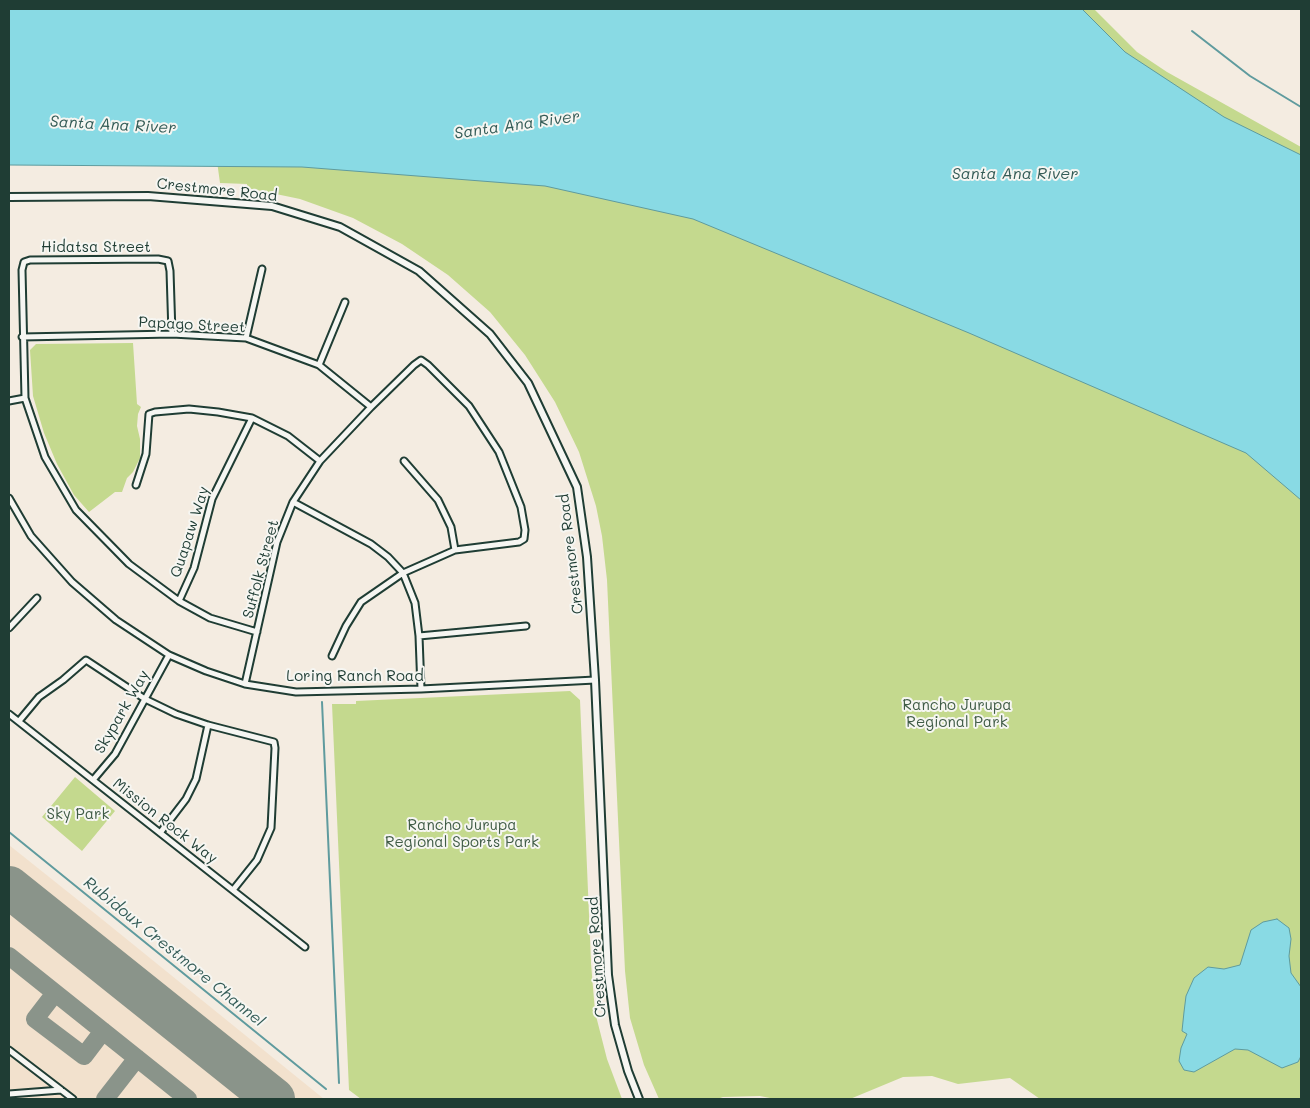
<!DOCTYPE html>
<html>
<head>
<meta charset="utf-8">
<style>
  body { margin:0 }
  #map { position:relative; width:1310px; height:1108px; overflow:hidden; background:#f4ece1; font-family:Mali,sans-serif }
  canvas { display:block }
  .frame { position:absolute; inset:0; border:10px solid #1f3d34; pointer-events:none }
</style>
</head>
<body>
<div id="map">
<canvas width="1310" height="1108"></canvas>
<div class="frame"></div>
</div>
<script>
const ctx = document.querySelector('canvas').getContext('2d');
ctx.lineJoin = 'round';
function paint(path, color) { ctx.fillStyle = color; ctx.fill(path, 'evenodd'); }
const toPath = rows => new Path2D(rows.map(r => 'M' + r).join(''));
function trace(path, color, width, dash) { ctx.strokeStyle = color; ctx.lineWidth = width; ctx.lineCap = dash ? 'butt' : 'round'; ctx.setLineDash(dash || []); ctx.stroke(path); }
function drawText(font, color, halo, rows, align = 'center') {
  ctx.font = font + ' Mali,sans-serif'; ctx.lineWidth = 4; ctx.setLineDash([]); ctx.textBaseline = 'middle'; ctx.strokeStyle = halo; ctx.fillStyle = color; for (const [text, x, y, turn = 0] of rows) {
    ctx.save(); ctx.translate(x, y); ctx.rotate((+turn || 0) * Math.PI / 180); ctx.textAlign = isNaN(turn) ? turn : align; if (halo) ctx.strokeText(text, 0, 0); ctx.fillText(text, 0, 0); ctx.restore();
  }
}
paint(toPath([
  [9,845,103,920,324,1099,9,1099]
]), '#f2e1cd');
paint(toPath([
  [196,9,1094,9,1137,52,1167,72,1301,147,1301,1099,1040,1099,1010,1078,958,1084,932,1076,903,1077,850,1099,775,1099,760,1096,723,1097,717,1099,659,1099,644,1065,630,1018,625,971,607,580,602,536,596,506,579,452,555,402,525,355,490,312,448,275,402,244,353,218,300,199,247,188,247,184,220,183],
  [133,343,137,404,141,407,138,414,137,426,140,439,140,458,133,472,127,478,122,492,115,492,89,512,74,495,57,464,44,433,33,396,30,350,36,344],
  [570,691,580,700,591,963,595,1012,607,1059,622,1099,361,1099,349,1090,332,704,356,704,356,701],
  [75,777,115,811,82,851,42,817]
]), '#c4d98e');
const water = toPath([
  [9,9,1082,9,1125,52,1224,117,1301,155,1301,500,1246,453,969,333,693,219,545,186,302,167,9,165,9,9],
  [1277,919,1289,928,1291,939,1289,956,1291,973,1301,987,1301,1056,1298,1062,1282,1068,1248,1050,1235,1049,1194,1072,1184,1070,1179,1061,1181,1048,1187,1034,1182,1031,1184,1012,1186,996,1194,978,1208,967,1224,969,1240,965,1251,930,1263,922,1277,919]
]);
paint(water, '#89dae4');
trace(water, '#5f9b9e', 1);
trace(toPath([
  [1192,31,1250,76,1301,107],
  [322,702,339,1083],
  [9,832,326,1089]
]), '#5f9b9e', 2);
trace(toPath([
  [9,956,188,1099],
  [55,993,35,1019,84,1056,103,1031],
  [105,1099,137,1058]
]), '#8a948a', 18);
trace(toPath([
  [9,887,274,1099]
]), '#8a948a', 42);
const minor = toPath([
  [172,334,170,271,168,261,158,259,30,260,24,262,22,270,25,398,45,457,76,510,129,564,179,601,210,618,257,632],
  [22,337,172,334,246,338,319,365,371,407],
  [246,338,262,269],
  [319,365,345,302],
  [9,401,25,398],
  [404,461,438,500,451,527,455,550],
  [136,485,146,454,149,414,155,412,189,409,218,412,252,418,288,436,320,461],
  [9,498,31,536,72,582,116,620,169,655,206,671,245,684,296,692,421,689,595,680],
  [293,502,371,544,388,557,403,573,415,603,419,636,421,689],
  [179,601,194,568,212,499,252,418],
  [9,628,37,598],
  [419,636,526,626],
  [245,684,277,542,293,502,320,461,371,407,414,365,421,360,428,365,469,406,499,452,521,507,525,530,524,539,519,542,455,550,403,573,361,602,346,626,332,656],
  [9,714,305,947],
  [19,721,39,697,63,680,86,660,145,699,176,714,208,725,274,742,275,748,271,828,257,860,233,890],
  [93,780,115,754,169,655],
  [160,833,186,799,196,779,208,725],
  [9,1050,73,1099],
  [9,1094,61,1090]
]);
const tertiary = toPath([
  [9,197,148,196,272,206,340,227,419,271,490,334,528,383,577,487,587,557,595,680,608,975,615,1025,628,1071,639,1099]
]);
trace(minor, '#1f3d34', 9);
trace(tertiary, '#1f3d34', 10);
trace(minor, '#f6f6f2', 5);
trace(tertiary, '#f6f6f2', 6);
drawText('15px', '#1f3d34', '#f6f6f2', [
  ["Crestmore Road",217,190,6],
  ["Hidatsa Street",96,247],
  ["Papago Street",192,325,3],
  ["Quapaw Way",190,532,-72],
  ["Crestmore Road",571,554,-97],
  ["Suffolk Street",261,569,-75],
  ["Loring Ranch Road",355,676],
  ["Skypark Way",122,712,-60],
  ["Mission Rock Way",165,821,38],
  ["Crestmore Road",597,957,-94]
]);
drawText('15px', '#405c46', '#f6f6f2', [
  ["Rancho Jurupa",957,705],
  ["Regional Park",957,722],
  ["Sky Park",78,814],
  ["Rancho Jurupa",462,825],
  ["Regional Sports Park",462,842]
]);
drawText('italic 16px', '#345c57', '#f6f6f2', [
  ["Santa Ana River",113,125,3],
  ["Santa Ana River",517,125,-8],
  ["Santa Ana River",1015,174],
  ["Rubidoux Crestmore Channel",174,952,39]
]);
</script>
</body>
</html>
